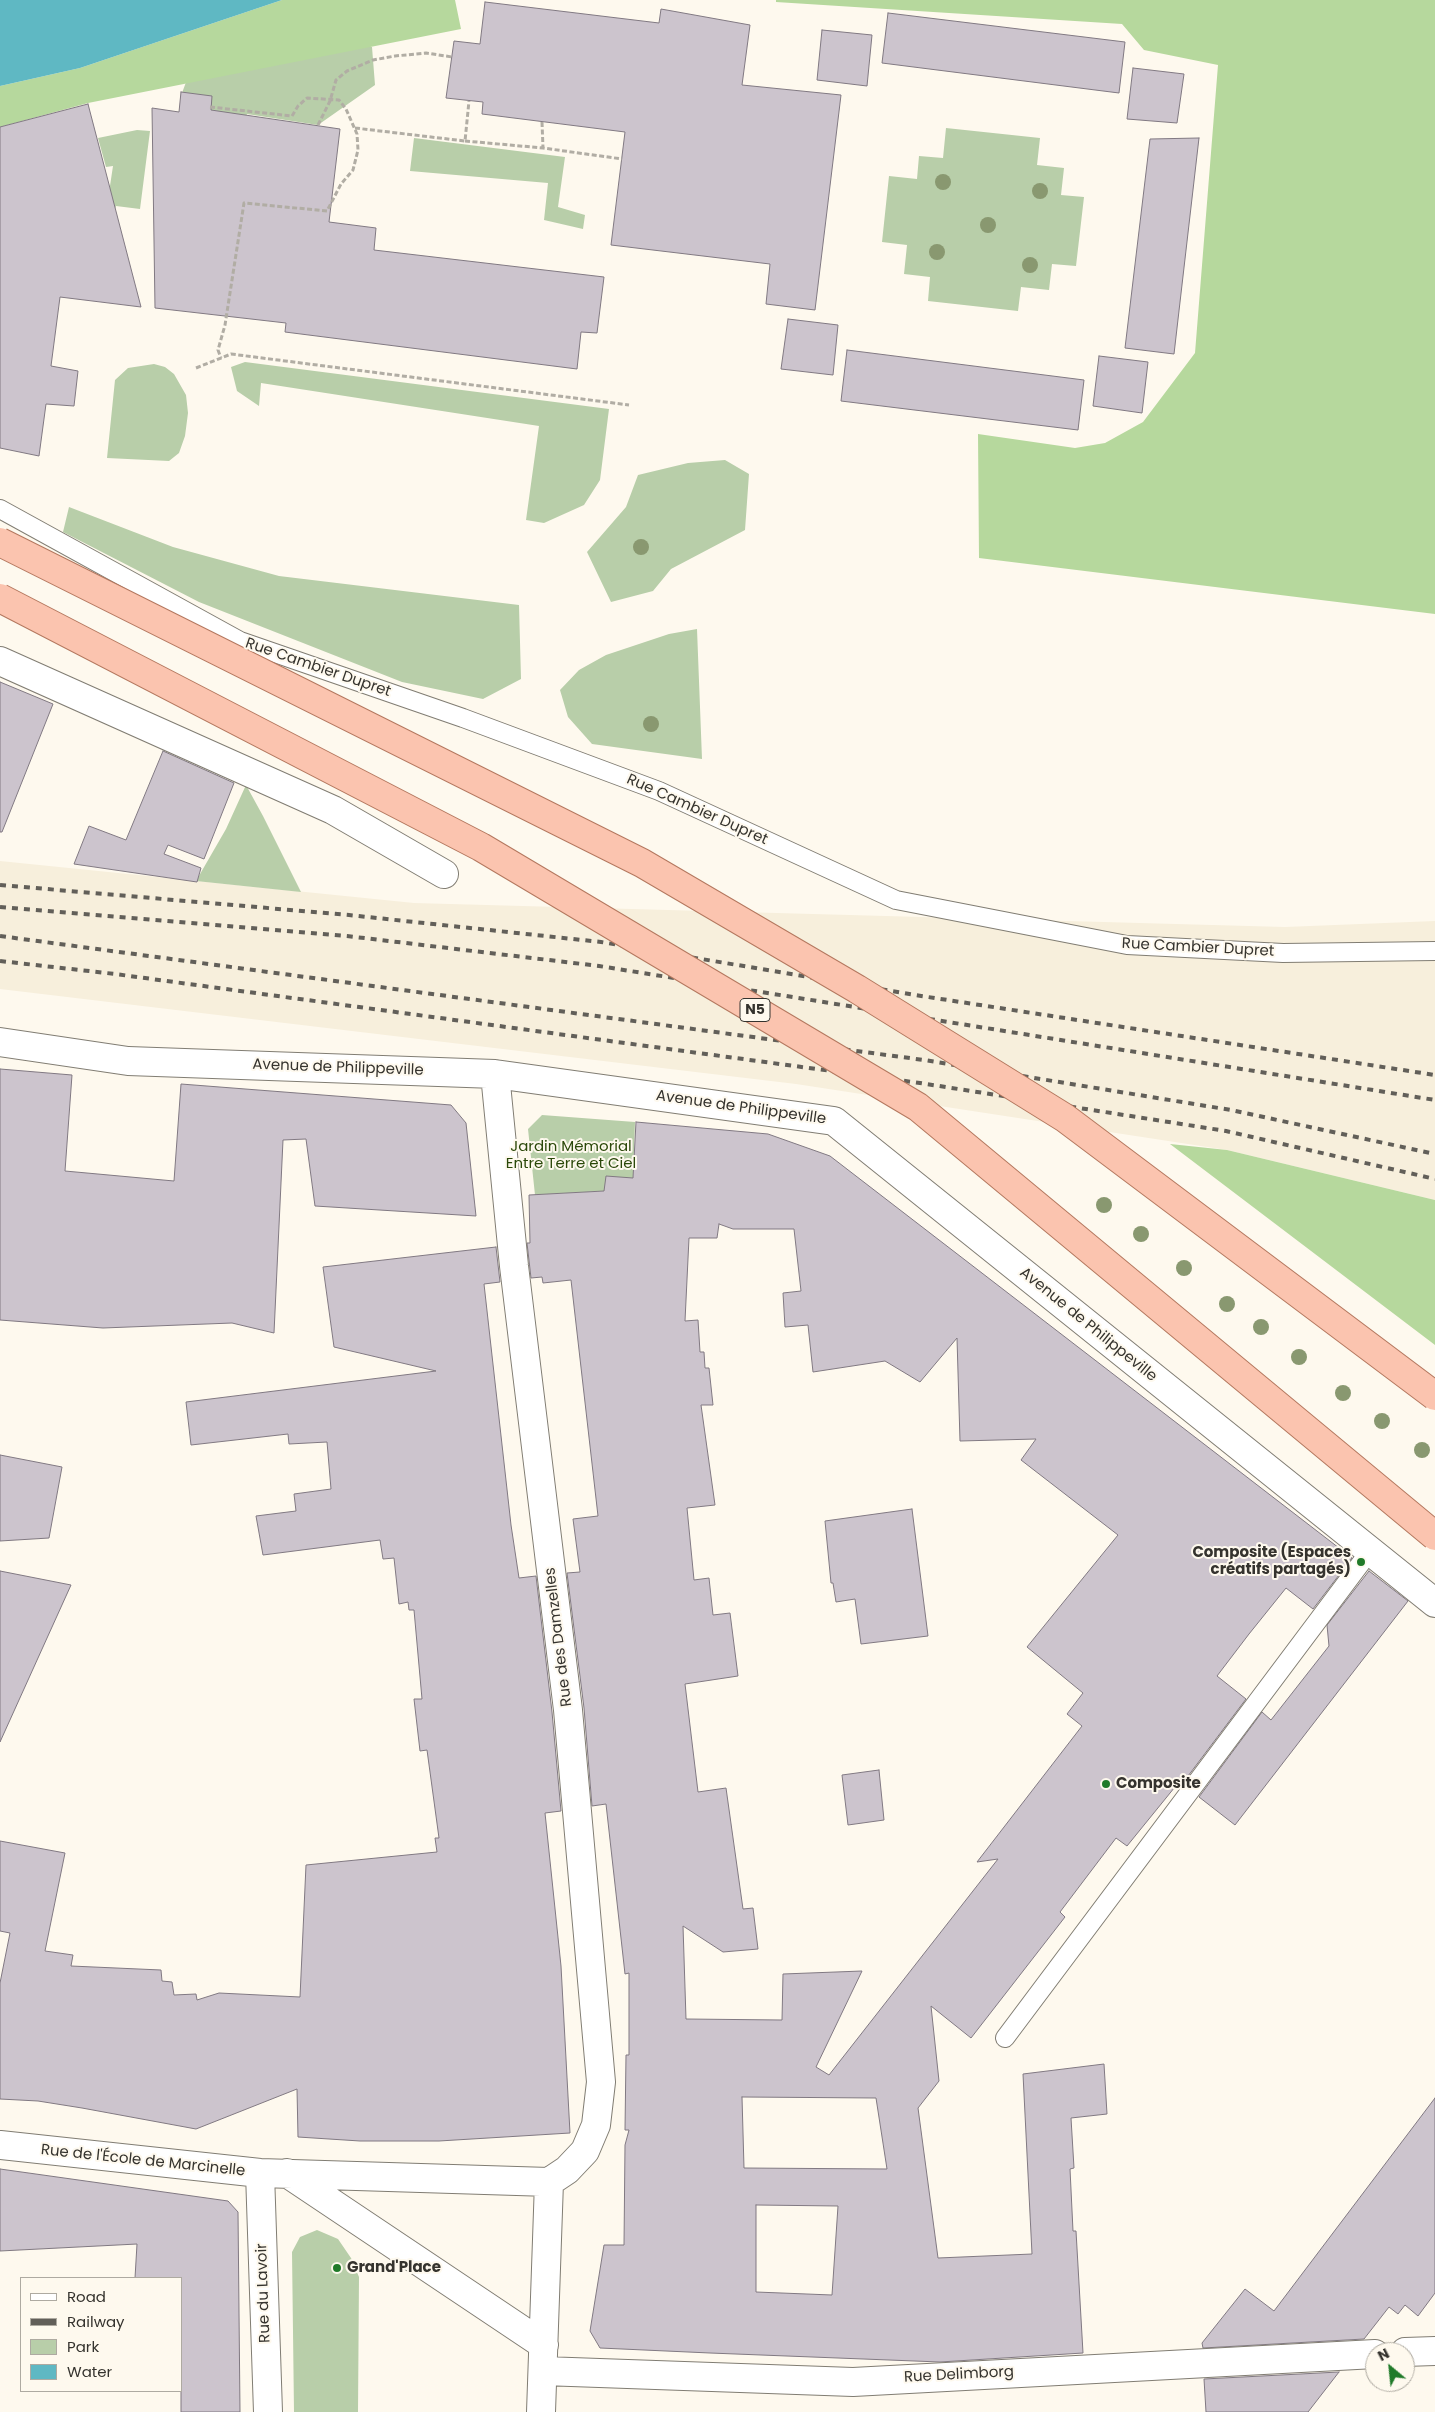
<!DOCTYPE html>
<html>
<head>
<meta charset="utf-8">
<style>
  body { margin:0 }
  #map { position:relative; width:1435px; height:2412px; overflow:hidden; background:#fef9ee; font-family:Poppins,sans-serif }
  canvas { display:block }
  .legend { position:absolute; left:20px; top:2277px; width:162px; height:115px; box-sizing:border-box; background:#fef9ee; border:1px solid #aeaaa1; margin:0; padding:6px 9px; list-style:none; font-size:15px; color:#35332e }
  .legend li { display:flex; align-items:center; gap:10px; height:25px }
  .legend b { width:25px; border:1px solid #aeaaa1 }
  .north { position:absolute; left:1365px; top:2342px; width:50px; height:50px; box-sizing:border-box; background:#fef9ee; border:1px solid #aeaaa1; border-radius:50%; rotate:332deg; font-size:14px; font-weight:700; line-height:20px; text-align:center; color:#35332e }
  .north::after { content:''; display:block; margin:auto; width:18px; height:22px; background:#207a29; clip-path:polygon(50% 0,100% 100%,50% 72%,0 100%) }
</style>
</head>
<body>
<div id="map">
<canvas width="1435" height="2412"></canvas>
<ul class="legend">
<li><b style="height:6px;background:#fff"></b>Road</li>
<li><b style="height:6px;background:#625f59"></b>Railway</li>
<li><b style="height:14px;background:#b8cea9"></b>Park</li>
<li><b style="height:14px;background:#5fb8c3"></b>Water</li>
</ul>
<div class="north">N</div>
</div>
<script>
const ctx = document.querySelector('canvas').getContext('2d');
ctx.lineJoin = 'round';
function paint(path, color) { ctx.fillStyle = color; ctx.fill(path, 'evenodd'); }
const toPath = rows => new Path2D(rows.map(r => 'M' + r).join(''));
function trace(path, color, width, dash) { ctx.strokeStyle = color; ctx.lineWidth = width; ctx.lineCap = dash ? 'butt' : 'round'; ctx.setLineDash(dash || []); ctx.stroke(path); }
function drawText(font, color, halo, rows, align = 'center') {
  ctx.font = font + ' Poppins,sans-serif'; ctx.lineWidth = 4; ctx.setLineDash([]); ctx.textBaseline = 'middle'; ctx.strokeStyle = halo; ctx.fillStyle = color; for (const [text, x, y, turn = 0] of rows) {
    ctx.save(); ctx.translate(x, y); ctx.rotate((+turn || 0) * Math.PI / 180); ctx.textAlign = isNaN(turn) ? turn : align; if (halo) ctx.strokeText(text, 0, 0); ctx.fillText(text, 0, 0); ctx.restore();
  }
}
paint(toPath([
  [0,861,414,903,1285,927,1435,921,1435,1200,1227,1150,796,1084,0,989]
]), '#f7efdc');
paint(toPath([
  [341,44,372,47,375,85,318,125,247,114,245,120,210,115,182,93,189,74],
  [946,128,1040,138,1037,165,1064,168,1061,195,1084,197,1076,266,1052,264,1049,290,1021,287,1018,311,928,301,930,277,904,274,907,245,882,242,889,176,917,179,919,156,943,158],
  [137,130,150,131,140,209,116,206,112,219,105,219,113,166,106,167,98,138],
  [414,138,565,157,558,207,585,215,583,229,544,220,548,183,410,171],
  [245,362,609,409,600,480,584,505,544,523,526,520,539,426,261,383,259,406,237,391,231,367],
  [154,364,165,367,174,374,186,395,188,413,185,436,179,453,169,461,107,458,115,380,128,368],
  [725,460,749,474,745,530,671,569,653,591,611,602,587,552,626,507,638,475,688,463],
  [69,507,173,547,279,576,519,605,521,679,483,699,402,682,199,602,63,532],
  [697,629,702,759,592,744,568,717,560,690,579,670,606,655,669,634],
  [246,785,263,816,301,892,196,881,226,829],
  [542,1115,635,1122,633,1178,606,1191,535,1195,528,1129],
  [317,2230,338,2239,351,2258,359,2277,358,2412,294,2412,292,2252,300,2237]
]), '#b8cea9');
paint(toPath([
  [282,0,455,0,461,29,88,103,0,127,0,86,80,68],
  [776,0,1435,0,1435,614,979,558,978,434,1075,448,1105,443,1143,422,1195,353,1218,65,1144,50,1122,24,776,2],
  [1170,1144,1227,1150,1435,1200,1435,1345]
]), '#b6d89d');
paint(toPath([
  [0,0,282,0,80,68,0,86]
]), '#5fb8c3');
const building = toPath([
  [485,2,659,23,661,9,750,25,742,85,841,95,815,310,766,304,770,264,611,245,625,132,482,114,483,102,446,98,454,41,480,44,485,2],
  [888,13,1125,42,1119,93,882,63,888,13],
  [822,30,872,35,867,86,817,80,822,30],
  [1133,68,1184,74,1177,123,1127,119,1133,68],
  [181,92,212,96,211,110,340,129,329,222,376,228,374,250,604,277,597,333,581,332,577,369,285,332,286,323,155,308,152,108,179,112,181,92],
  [88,104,141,307,60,297,51,366,78,371,74,406,46,404,39,456,0,448,0,127,88,104],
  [1199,138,1174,354,1125,348,1150,139,1199,138],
  [788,319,838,325,833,375,781,369,788,319],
  [847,350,1084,380,1078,430,841,401,847,350],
  [1099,356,1148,362,1142,413,1093,406,1099,356],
  [0,682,53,704,2,832,0,832,0,682],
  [163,751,234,783,204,859,168,845,164,854,201,868,197,882,74,864,89,826,126,840,163,751],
  [0,1069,72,1075,65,1171,174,1181,181,1084,451,1105,466,1123,476,1216,315,1206,306,1139,283,1140,274,1333,232,1323,103,1328,0,1320,0,1069],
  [636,1122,768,1134,830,1156,1352,1558,1313,1609,1286,1588,1249,1634,1217,1676,1246,1699,1182,1784,1179,1782,1127,1846,1116,1838,1060,1912,1065,1917,971,2038,931,2006,939,2081,918,2108,938,2258,1032,2254,1023,2074,1104,2064,1107,2114,1071,2118,1074,2168,1070,2169,1073,2231,1076,2231,1083,2353,940,2362,710,2353,600,2348,590,2331,604,2245,624,2245,625,2145,629,2130,625,2130,626,2055,629,2055,629,1973,625,1974,606,1804,592,1806,584,1708,567,1573,580,1572,573,1519,598,1516,571,1280,543,1283,542,1277,531,1278,527,1243,530,1243,529,1195,604,1191,606,1176,633,1178,636,1122],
  [719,1224,733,1229,794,1229,801,1291,783,1293,785,1327,808,1325,813,1372,885,1361,920,1382,957,1338,960,1441,1036,1439,1021,1460,1118,1535,1027,1647,1083,1693,1067,1714,1082,1726,977,1862,998,1859,829,2075,816,2067,862,1971,783,1974,782,2020,686,2019,683,1926,723,1952,758,1949,753,1908,743,1909,726,1788,698,1792,685,1684,738,1676,730,1613,713,1615,709,1578,694,1580,687,1508,715,1505,701,1405,713,1405,709,1368,705,1368,704,1352,700,1352,698,1320,685,1321,689,1238,717,1238,719,1224],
  [742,2097,876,2098,887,2169,744,2168,742,2097],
  [756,2205,838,2206,832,2295,756,2292,756,2205],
  [496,1247,500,1282,484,1284,511,1525,519,1578,536,1576,552,1712,561,1811,545,1813,561,1966,570,2133,439,2141,360,2141,298,2137,297,2089,196,2129,82,2108,38,2101,0,2099,0,1983,10,1933,0,1931,0,1841,65,1853,45,1951,73,1955,71,1966,161,1970,162,1981,172,1982,174,1995,196,1994,197,2000,219,1993,300,1997,306,1865,437,1852,435,1838,439,1838,427,1750,420,1751,414,1699,422,1699,414,1610,409,1610,408,1602,399,1604,394,1558,383,1559,380,1540,263,1555,256,1516,296,1511,294,1494,331,1489,327,1442,289,1444,288,1434,191,1445,186,1402,436,1371,334,1347,323,1267,496,1247],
  [0,1455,62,1467,49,1538,0,1541,0,1455],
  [912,1509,928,1636,861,1644,855,1599,836,1602,833,1583,831,1583,825,1521,912,1509],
  [0,1571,71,1585,0,1742,0,1571],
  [1369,1571,1408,1601,1235,1825,1199,1797,1262,1712,1271,1720,1329,1646,1327,1625,1369,1571],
  [879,1770,884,1820,848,1825,842,1775,879,1770],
  [1435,2098,1435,2293,1418,2316,1405,2305,1398,2314,1389,2307,1364,2339,1203,2348,1202,2343,1245,2289,1274,2311,1435,2098],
  [0,2169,228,2201,238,2212,240,2412,181,2412,181,2278,135,2278,137,2244,0,2251,0,2169],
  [1339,2372,1308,2412,1206,2412,1204,2379,1339,2372]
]);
paint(building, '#ccc4cd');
trace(building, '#817982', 1);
const service = toPath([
  [0,509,240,641,463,718,659,791,896,900,1127,945,1283,953,1435,951],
  [1005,2038,1370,1551]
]);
const minor = toPath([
  [0,661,333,810,444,874],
  [0,1042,128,1061,495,1074,834,1121,1435,1603],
  [495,1074,514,1266,568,1710,601,2082,596,2125,585,2151,567,2170,549,2182],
  [0,2145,260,2173,549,2182],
  [260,2173,268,2412],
  [287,2173,544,2345],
  [1405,2352,1435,2351],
  [543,2371,853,2382,1375,2354],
  [541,2412,549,2182]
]);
trace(service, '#817d73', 20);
trace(minor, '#817d73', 30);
trace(toPath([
  [210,107,292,116,298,106,307,98,339,100,346,109,357,134,358,150,353,170,341,184,327,211,244,203,225,325,218,350,221,358],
  [542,122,543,148],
  [318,125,330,101,336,80,347,71,373,60,395,56,426,53,452,57],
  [355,128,465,141,469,101],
  [465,141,543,148,622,159],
  [196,368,231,354,629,405]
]), '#b1ada4', 3, [5, 2.5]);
trace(service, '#fff', 18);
trace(minor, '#fff', 28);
trace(toPath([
  [0,885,349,915,601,942,915,995,1435,1075],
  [0,907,347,936,599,966,1435,1100],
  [0,936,924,1060,1231,1110,1435,1154],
  [0,961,115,974,920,1083,1226,1131,1435,1179]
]), '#625f59', 4, [6, 6]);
const primaryBridge = toPath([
  [0,542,642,863,857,989,1065,1118,1435,1396],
  [0,598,481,847,918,1107,1435,1536]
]);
trace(primaryBridge, '#b4785f', 30, []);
trace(primaryBridge, '#fbc4af', 28);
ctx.fillStyle = '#899870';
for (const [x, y] of [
  [943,182],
  [1040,191],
  [988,225],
  [937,252],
  [1030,265],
  [641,547],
  [651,724],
  [1104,1205],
  [1141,1234],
  [1184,1268],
  [1227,1304],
  [1261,1327],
  [1299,1357],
  [1343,1393],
  [1382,1421],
  [1422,1450]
]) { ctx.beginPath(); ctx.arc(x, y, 8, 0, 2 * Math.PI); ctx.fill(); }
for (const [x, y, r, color] of [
  [1361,1562,5,"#207a29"],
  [1106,1784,5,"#207a29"],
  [337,2268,5,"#207a29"]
]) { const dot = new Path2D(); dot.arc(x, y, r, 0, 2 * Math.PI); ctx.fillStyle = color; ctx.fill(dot); trace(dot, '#fef9ee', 2); }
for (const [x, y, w] of [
  [755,1010,30]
]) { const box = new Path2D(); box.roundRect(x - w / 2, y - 11.5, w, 23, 4); ctx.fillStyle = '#fef9ee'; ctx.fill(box); trace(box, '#35332e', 1); }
drawText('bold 14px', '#35332e', null, [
  ["N5",755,1010]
]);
drawText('15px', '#35332e', '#fef9ee', [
  ["Rue Cambier Dupret",318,668,19],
  ["Rue Cambier Dupret",697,810,24],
  ["Rue Cambier Dupret",1198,948,3],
  ["Avenue de Philippeville",338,1068,2],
  ["Avenue de Philippeville",741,1108,8],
  ["Avenue de Philippeville",1088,1325,39],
  ["Rue des Damzelles",559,1637,-97],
  ["Rue de l'École de Marcinelle",143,2161,6],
  ["Rue du Lavoir",264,2293,-92],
  ["Rue Delimborg",959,2375,-3]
]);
drawText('15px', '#2a4809', '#fef9ee', [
  ["Jardin Mémorial",571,1147],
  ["Entre Terre et Ciel",571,1164]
]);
drawText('bold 15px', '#35332e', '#fef9ee', [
  ["Composite (Espaces",1351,1553,"right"],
  ["créatifs partagés)",1351,1570,"right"],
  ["Composite",1116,1784],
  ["Grand'Place",347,2268]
], 'left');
</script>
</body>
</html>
